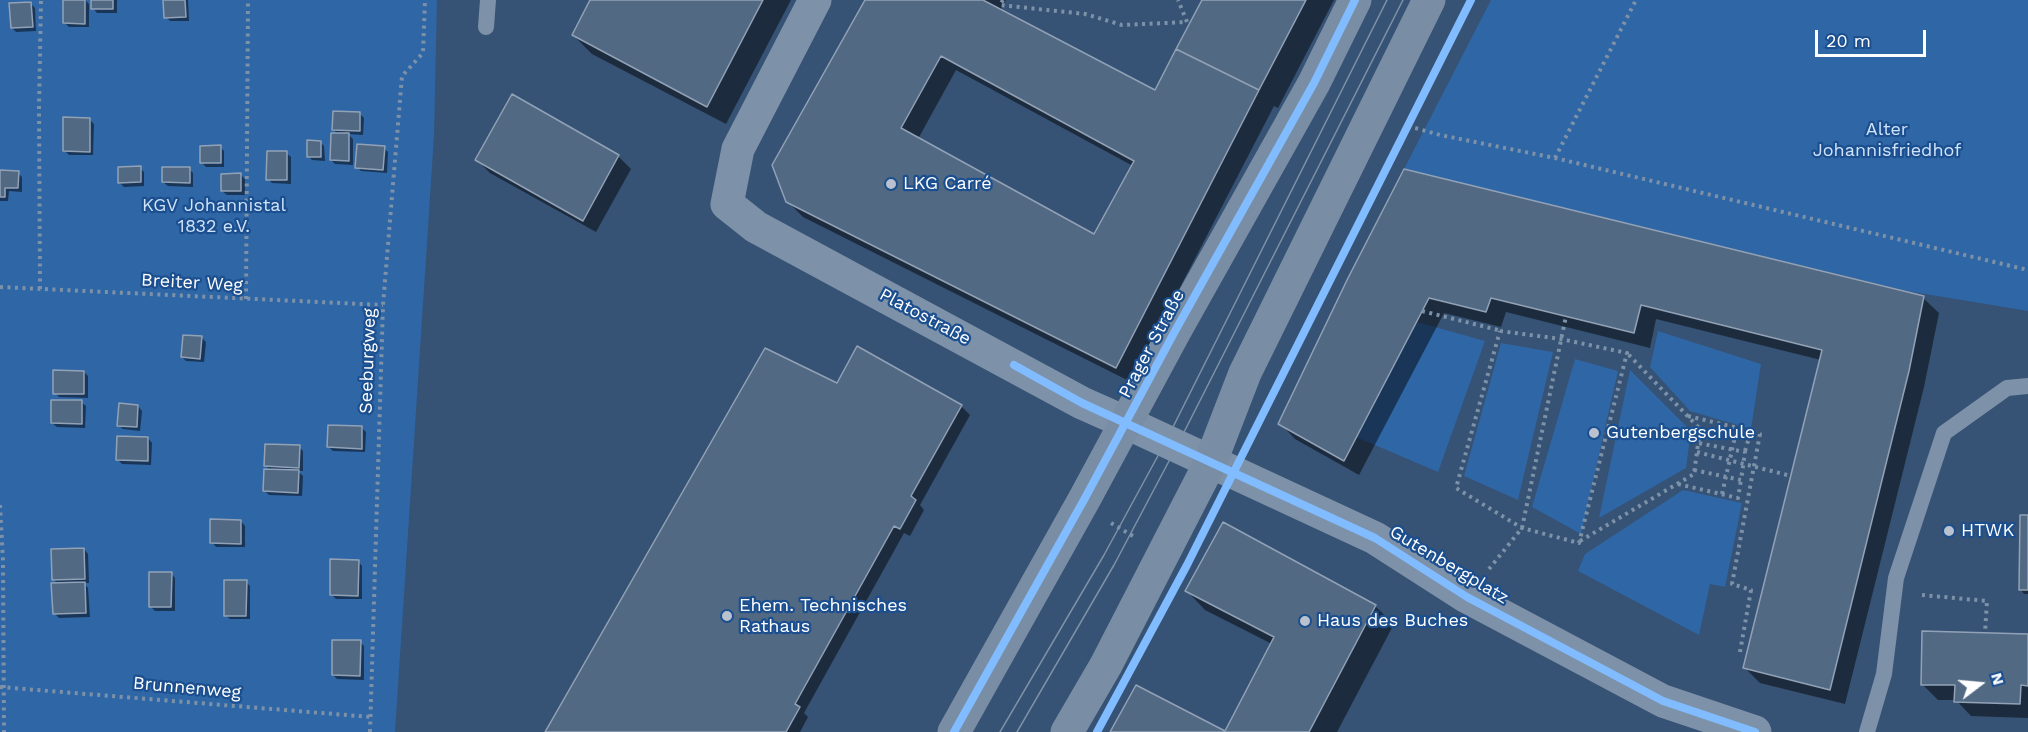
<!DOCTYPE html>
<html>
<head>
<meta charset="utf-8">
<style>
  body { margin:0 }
  #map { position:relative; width:2028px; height:732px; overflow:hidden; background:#365274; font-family:"Work Sans",sans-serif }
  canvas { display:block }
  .north { position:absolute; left:1950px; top:654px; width:60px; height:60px; -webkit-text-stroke:4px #1b4f8f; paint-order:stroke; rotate:74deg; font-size:16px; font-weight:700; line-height:24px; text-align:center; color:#fff }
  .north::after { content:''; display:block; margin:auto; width:21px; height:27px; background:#fff; clip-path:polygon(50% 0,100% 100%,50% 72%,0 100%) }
  .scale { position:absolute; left:1815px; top:30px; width:111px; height:27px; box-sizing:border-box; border:3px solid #fff; border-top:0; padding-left:8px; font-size:18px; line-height:21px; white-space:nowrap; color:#fff; -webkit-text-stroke:4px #1b4f8f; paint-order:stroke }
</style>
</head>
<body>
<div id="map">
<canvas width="2028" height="732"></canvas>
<div class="north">N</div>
<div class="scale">20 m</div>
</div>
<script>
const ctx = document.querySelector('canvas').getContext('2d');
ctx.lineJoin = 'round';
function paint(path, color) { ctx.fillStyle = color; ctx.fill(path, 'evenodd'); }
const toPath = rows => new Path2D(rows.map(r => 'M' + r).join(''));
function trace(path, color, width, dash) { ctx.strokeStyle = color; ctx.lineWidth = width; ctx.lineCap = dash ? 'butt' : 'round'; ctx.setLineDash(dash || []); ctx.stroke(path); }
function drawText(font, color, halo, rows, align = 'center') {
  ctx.font = font + ' "Work Sans",sans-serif'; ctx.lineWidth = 4.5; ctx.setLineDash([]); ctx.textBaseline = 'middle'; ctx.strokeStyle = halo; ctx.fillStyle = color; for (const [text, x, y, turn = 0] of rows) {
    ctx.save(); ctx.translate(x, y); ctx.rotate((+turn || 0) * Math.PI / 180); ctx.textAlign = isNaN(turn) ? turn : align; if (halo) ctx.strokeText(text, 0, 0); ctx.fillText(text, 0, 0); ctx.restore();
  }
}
paint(toPath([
  [0,0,437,0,434,136,395,732,0,732],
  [1491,0,2028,0,2028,311,1907,291,1404,169],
  [1417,322,1485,341,1438,472,1356,437],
  [1658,331,1761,364,1751,429,1690,411,1650,367],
  [1501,343,1553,352,1518,500,1464,476],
  [1575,359,1618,371,1581,534,1532,507],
  [1630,370,1691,431,1686,468,1599,518],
  [1683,490,1742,503,1725,587,1710,584,1699,635,1578,571,1585,554]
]), '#2f66a5');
paint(toPath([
  [64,0,85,0,89,4,89,27,69,27,64,22],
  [92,0,117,0,117,13,97,13,93,8],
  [165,0,188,0,189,21,170,21,166,17],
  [592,0,791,0,726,124,592,54,573,35],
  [867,0,1006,0,1000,11,1156,92,1204,0,1334,0,1278,108,1274,106,1131,382,803,217,787,201],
  [956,70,1133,166,1094,236,918,139],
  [31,4,35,8,36,31,16,32,12,28],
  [513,96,618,156,631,169,596,232,490,173,477,160],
  [359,113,364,118,363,135,348,134,353,139,353,165,335,164,331,160,338,135,333,129],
  [89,119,94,124,93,155,69,155,65,151],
  [320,142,324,146,325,161,312,160,308,156],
  [220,147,224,151,224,167,206,167,202,163],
  [384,148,388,152,387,173,361,171,357,167],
  [286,153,291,157,291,184,272,183,268,179],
  [140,168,144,172,144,186,124,187,119,182],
  [189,169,193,173,193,187,168,186,163,182],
  [0,172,18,173,22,177,22,192,9,191,8,201,0,201],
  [241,175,245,179,245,195,227,195,222,191],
  [1349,278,1923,298,1939,313,1924,387,1845,704,1760,683,1745,668,1821,360,1656,319,1650,348,1506,312,1501,327,1444,313,1359,475,1295,439,1280,423],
  [202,338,206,342,204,362,186,361,182,357],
  [84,372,88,376,88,398,59,397,55,393],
  [837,385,961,406,970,415,920,505,924,510,910,536,904,533,804,713,808,717,800,732,547,732],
  [81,402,86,406,85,428,57,427,52,423],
  [138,406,142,411,140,431,123,429,118,425],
  [362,428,366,432,365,452,333,451,329,447],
  [148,438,152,443,151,465,122,464,118,460],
  [299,447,303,451,303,471,298,471,303,476,302,496,269,495,265,491,271,471,266,466],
  [2028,516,2028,594,2024,594,2020,589],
  [241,521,245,526,245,547,216,547,212,542],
  [84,549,88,554,89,583,84,583,88,588,90,617,59,618,54,613,58,584,54,580],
  [358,561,362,566,362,599,336,599,331,594],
  [171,573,175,578,175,611,155,611,151,607],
  [246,582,250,586,250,619,230,619,225,615],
  [1187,591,1375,606,1394,624,1337,732,1226,732,1272,644,1205,610],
  [2028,635,2028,718,1971,716,1956,700,1938,700,1922,684],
  [360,642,364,646,364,680,337,679,333,675]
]), '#0007');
const building = toPath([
  [63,0,85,0,85,24,63,23,63,0],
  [91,0,113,0,113,9,91,9,91,0],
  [163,0,185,0,186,17,164,18,163,0],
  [590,0,763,0,707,107,572,35,590,0],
  [865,0,983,0,1155,90,1176,49,1259,90,1116,368,786,202,772,165,865,0],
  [941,56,1134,161,1094,234,901,128,941,56],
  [1202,0,1306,0,1259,90,1176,49,1202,0],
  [31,2,33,27,11,28,9,3,31,2],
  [512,94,619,155,583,221,475,160,512,94],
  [333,111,360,112,360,131,332,130,333,111],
  [63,117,90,118,90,152,63,151,63,117],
  [331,133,349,133,349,161,330,160,331,133],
  [307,140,321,141,321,157,307,157,307,140],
  [357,144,385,146,383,170,355,168,357,144],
  [221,145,221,163,200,163,200,146,221,145],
  [267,151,287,151,287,180,266,180,267,151],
  [141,166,141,182,118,183,118,167,141,166],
  [162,167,190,167,190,183,162,182,162,167],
  [1404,169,1924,296,1909,371,1830,690,1743,668,1822,350,1641,305,1634,333,1491,298,1486,312,1429,298,1344,461,1278,424,1348,278,1404,169],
  [0,170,19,171,18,188,5,188,5,197,0,197,0,170],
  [241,173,241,191,221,191,221,174,241,173],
  [183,335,202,336,200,359,181,357,183,335],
  [857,346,962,405,911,496,916,500,900,529,894,526,795,704,800,707,786,732,545,732,765,348,837,383,857,346],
  [53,370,84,371,84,394,53,394,53,370],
  [51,400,82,400,82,424,51,423,51,400],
  [119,403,138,405,137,427,117,426,119,403],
  [328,425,362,426,362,449,327,447,328,425],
  [117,436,148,437,148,461,116,460,117,436],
  [265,444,300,445,299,468,264,466,265,444],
  [264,469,299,470,298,493,263,491,264,469],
  [2020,515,2028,515,2028,590,2019,590,2020,515],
  [210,519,241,520,241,544,210,543,210,519],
  [1223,522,1376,605,1309,732,1110,732,1136,685,1225,731,1274,637,1185,591,1223,522],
  [84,548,85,579,52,580,51,549,84,548],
  [330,559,359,560,358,596,330,595,330,559],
  [149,572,172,572,171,607,149,607,149,572],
  [224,580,247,580,246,616,224,616,224,580],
  [85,582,86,613,53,614,51,583,85,582],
  [1922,631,2028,634,2028,686,2021,685,2020,704,1954,702,1955,685,1921,685,1922,631],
  [332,640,361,640,360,676,332,675,332,640]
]);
paint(building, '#526984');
trace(building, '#92a2b6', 1.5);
trace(toPath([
  [1003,0,1000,5,1085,14,1122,25,1187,22,1178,0],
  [1408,126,1440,135,1555,158,2028,270],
  [1555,158,1636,0],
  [0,287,383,305],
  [40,289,39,108,41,0],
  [246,299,248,0],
  [1422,311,1502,331],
  [1500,331,1561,339,1627,353,1579,543,1522,528,1456,488,1500,331],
  [1688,416,1751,431,1745,451],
  [1697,452,1791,476],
  [1694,470,1741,480,1745,452,1698,443],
  [1678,484,1738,498,1741,480],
  [1722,494,1737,428],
  [0,505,3,561,4,732],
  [1111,523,1133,536],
  [1580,541,1694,474,1700,429,1627,353],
  [1489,569,1522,528,1566,316],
  [1922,595,1987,601,1985,633],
  [1740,652,1751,590,1732,584,1760,434,1751,431],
  [0,687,371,717],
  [370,732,383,305,402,76,423,53,425,0]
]), '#7d92a8', 4, [3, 4.5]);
trace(toPath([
  [486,27,488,0],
  [1867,732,1884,674,1896,578,1944,433,2007,388,2028,386]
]), '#7d92a8', 16);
trace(toPath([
  [815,0,738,149,727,204,756,227,1082,403,1127,423]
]), '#7d92a8', 33);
trace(toPath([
  [1127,423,1375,538,1467,597,1663,701,1755,732]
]), '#7d92a8', 33);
trace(toPath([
  [954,732,1085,498,1175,331,1314,83,1355,0],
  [1067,732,1106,665,1211,461,1245,373,1429,0]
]), '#798da4', 33);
trace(toPath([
  [1000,732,1104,555,1166,441,1387,0],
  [1017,732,1114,565,1177,446,1403,0]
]), '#7e92a7', 1.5);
trace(toPath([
  [1014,365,1082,403,1375,538,1467,597,1663,701,1755,732],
  [954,732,1085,498,1175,331,1314,83,1355,0],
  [1097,732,1187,565,1471,0]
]), '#80bcff', 8);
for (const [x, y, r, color] of [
  [891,184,6,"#b9c2ce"],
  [1594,433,6,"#b9c2ce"],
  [1949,531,6,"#b9c2ce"],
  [727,616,6,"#b9c2ce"],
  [1305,621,6,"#b9c2ce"]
]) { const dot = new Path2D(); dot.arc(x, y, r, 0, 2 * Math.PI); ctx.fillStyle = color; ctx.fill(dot); trace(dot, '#1b4f8f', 2); }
drawText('18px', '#cfe3fa', '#1b4f8f', [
  ["Alter",1887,130],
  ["Johannisfriedhof",1887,151],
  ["KGV Johannistal",214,206],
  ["1832 e.V.",214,227]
]);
drawText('18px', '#fff', '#1b4f8f', [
  ["LKG Carré",903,184],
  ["Gutenbergschule",1606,433],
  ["HTWK",1961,531],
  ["Ehem. Technisches",739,606],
  ["Rathaus",739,627],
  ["Haus des Buches",1317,621]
], 'left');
drawText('18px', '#fff', '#1b4f8f', [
  ["Breiter Weg",192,283,3],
  ["Platostraße",925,317,28],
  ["Prager Straße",1152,344,-62],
  ["Seeburgweg",368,361,-88],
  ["Gutenbergplatz",1449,565,31],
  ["Brunnenweg",187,688,5]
]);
</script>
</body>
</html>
